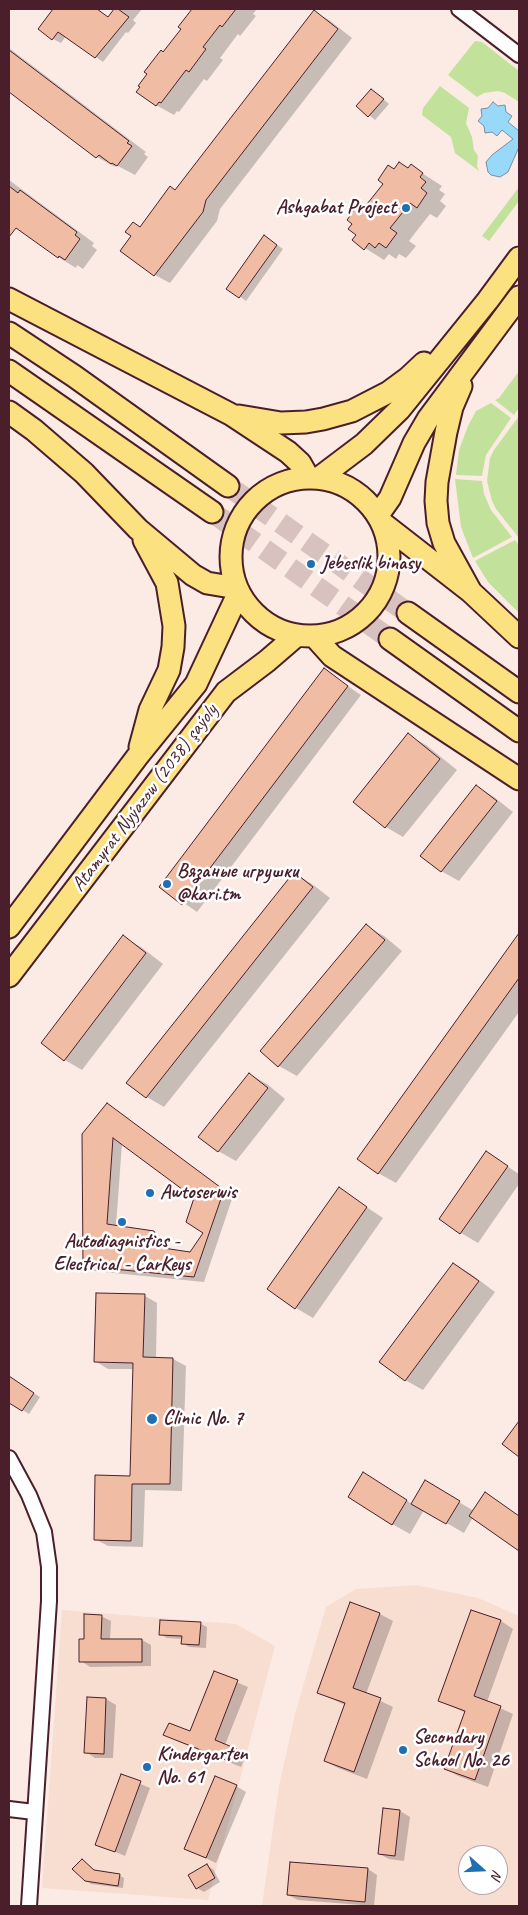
<!DOCTYPE html>
<html>
<head>
<meta charset="utf-8">
<style>
  body { margin:0 }
  #map { position:relative; width:528px; height:1915px; overflow:hidden; background:#fbebe4; font-family:Caveat,sans-serif }
  canvas { display:block }
  .frame { position:absolute; inset:0; border:10px solid #4a1f2b; pointer-events:none }
  .north { position:absolute; left:458px; top:1845px; width:50px; height:50px; box-sizing:border-box; background:#fff; border:1px solid #b7a5aa; border-radius:50%; rotate:110deg; font-size:14px; font-weight:700; line-height:20px; text-align:center; color:#4a1f2b }
  .north::after { content:''; display:block; margin:auto; width:18px; height:22px; background:#1f6fb2; clip-path:polygon(50% 0,100% 100%,50% 72%,0 100%) }
</style>
</head>
<body>
<div id="map">
<canvas width="528" height="1915"></canvas>
<div class="frame"></div>
<div class="north">N</div>
</div>
<script>
const ctx = document.querySelector('canvas').getContext('2d');
ctx.lineJoin = 'round';
function paint(path, color) { ctx.fillStyle = color; ctx.fill(path, 'evenodd'); }
const toPath = rows => new Path2D(rows.map(r => 'M' + r).join(''));
function trace(path, color, width, dash) { ctx.strokeStyle = color; ctx.lineWidth = width; ctx.lineCap = dash ? 'butt' : 'round'; ctx.setLineDash(dash || []); ctx.stroke(path); }
function drawText(font, color, halo, rows, align = 'center') {
  ctx.font = font + ' Caveat,sans-serif'; ctx.lineWidth = 5; ctx.setLineDash([]); ctx.textBaseline = 'middle'; ctx.strokeStyle = halo; ctx.fillStyle = color; for (const [text, x, y, turn = 0] of rows) {
    ctx.save(); ctx.translate(x, y); ctx.rotate((+turn || 0) * Math.PI / 180); ctx.textAlign = isNaN(turn) ? turn : align; if (halo) ctx.strokeText(text, 0, 0); ctx.fillText(text, 0, 0); ctx.restore();
  }
}
paint(toPath([
  [416,1585,478,1598,519,1616,519,1906,262,1906,279,1786,295,1714,326,1607,356,1589],
  [468,1855,498,1855,498,1885,468,1885],
  [62,1610,236,1624,275,1646,208,1900,42,1888]
]), '#f8ddd1');
paint(toPath([
  [475,41,482,42,519,71,519,102,505,93,498,91,484,93,477,97,448,75],
  [440,86,469,108,466,123,472,137,474,150,478,156,477,166,479,171,455,153,451,137,422,115,423,108],
  [519,187,519,201,489,241,482,236],
  [519,371,519,408,514,415,495,400,499,398],
  [491,403,511,418,486,455,482,476,456,475,459,450,468,426,476,411],
  [519,416,519,538,496,509,492,501,487,481,490,458,494,450],
  [455,479,482,481,484,494,491,510,512,537,473,558,461,527],
  [515,540,519,545,519,613,488,582,475,561]
]), '#c2e29b');
const water = toPath([
  [493,102,498,106,505,105,506,112,512,116,508,122,519,131,519,147,508,172,500,177,491,175,488,172,486,162,492,155,513,139,502,130,497,136,492,132,485,133,484,126,478,121,482,116,481,109,488,108,493,102]
]);
paint(water, '#98d8f9');
trace(water, '#798ea7', 1);
paint(toPath([
  [54,9,97,9,109,18,116,9,142,9,133,20,136,23,128,33,126,32,103,62,66,36,61,43,53,39],
  [193,9,257,9,253,14,256,16,240,36,238,34,220,58,223,60,207,81,204,79,179,112,177,111,174,115,156,105,164,54,182,29,180,27],
  [314,12,329,20,352,38,220,209,217,221,170,283,155,275,122,250,141,228,176,191],
  [9,48,146,152,144,154,148,157,135,175,116,165,115,167,97,157,9,90],
  [372,90,389,104,375,120,358,106],
  [411,166,442,186,439,190,445,194,440,201,446,206,437,218,430,214,415,233,409,241,416,246,406,258,399,254,396,259,389,254,384,260,365,248,358,235,363,210,394,170,409,169],
  [9,180,94,243,92,246,97,250,83,269,77,265,76,268,58,257,9,221],
  [271,241,283,249,246,301,228,288],
  [324,670,361,695,197,912,161,887],
  [408,735,426,745,457,770,403,837,386,827],
  [476,786,494,797,513,812,459,881,441,871],
  [295,874,312,884,330,898,164,1107,147,1097,128,1083],
  [366,926,384,936,402,951,297,1076,279,1066,261,1051],
  [123,937,141,947,163,964,82,1070,65,1060],
  [515,941,519,943,519,1012,396,1183,378,1173],
  [249,1074,267,1084,285,1099,236,1161,218,1151],
  [108,1105,233,1196,204,1282,94,1271,84,1265],
  [122,1143,196,1197,204,1232,191,1254,171,1250,164,1238,153,1232,116,1226],
  [487,1153,519,1174,519,1184,478,1243,461,1233],
  [339,1189,383,1218,313,1318,296,1308],
  [454,1264,471,1274,495,1292,423,1390,405,1380],
  [145,1296,157,1303,156,1359,173,1359,186,1366,182,1491,145,1490,143,1547,108,1546,95,1539,131,1477,134,1369,108,1369,95,1361],
  [9,1378,40,1397,29,1414,9,1401],
  [425,1482,474,1511,485,1494,519,1516,519,1549,473,1517,464,1533,424,1510,410,1534,392,1524,381,1484,412,1504],
  [351,1603,380,1614,393,1621,366,1694,393,1707,367,1779,338,1768,325,1761,345,1705,319,1693],
  [472,1611,501,1621,513,1629,487,1702,513,1714,488,1787,458,1776,446,1769,466,1713,440,1701],
  [101,1616,111,1621,110,1640,142,1640,151,1645,151,1666,90,1667,81,1661,85,1640],
  [201,1624,207,1627,206,1648,189,1647,182,1643,183,1639,167,1638,160,1634],
  [215,1673,248,1687,225,1745,246,1755,241,1767,175,1740,165,1735,191,1733],
  [88,1698,106,1699,116,1705,113,1758,95,1758,86,1752],
  [122,1776,150,1788,125,1856,97,1844],
  [236,1786,246,1792,216,1863,186,1849],
  [385,1810,400,1811,410,1817,404,1861,389,1859,379,1854],
  [82,1860,96,1872,119,1875,124,1878,123,1888,91,1884,85,1880],
  [207,1866,213,1869,220,1882,204,1892,197,1888],
  [368,1869,377,1875,374,1906,298,1900,288,1895]
]), '#0003');
const building = toPath([
  [53,9,97,9,108,17,114,9,118,9,129,17,95,58,58,32,52,40,38,29,53,9],
  [192,9,236,9,222,27,220,25,203,47,206,49,189,72,186,70,161,103,159,102,156,106,136,92,140,87,138,86,147,74,144,72,161,50,163,52,181,29,178,27,192,9],
  [314,10,338,29,206,200,203,212,154,276,120,251,131,236,125,232,133,222,140,227,170,186,175,190,314,10],
  [9,50,129,141,127,143,132,146,117,166,112,163,111,164,99,155,96,158,9,92,9,50],
  [371,89,384,99,368,117,356,106,371,89],
  [399,162,408,168,411,164,423,173,420,177,426,182,421,188,427,193,417,208,410,203,395,222,390,228,397,233,386,248,379,243,375,248,369,243,364,250,352,240,356,235,348,229,352,224,347,220,358,205,363,209,383,184,378,180,388,165,394,169,399,162],
  [9,186,18,193,20,190,77,232,75,235,80,239,65,260,59,256,58,258,16,228,9,237,9,186],
  [264,235,277,245,239,298,226,289,264,235],
  [324,668,348,686,182,905,159,887,324,668],
  [408,733,440,759,385,828,353,802,408,733],
  [476,785,497,801,441,872,420,856,476,785],
  [294,872,313,887,146,1098,126,1083,294,872],
  [366,924,385,940,278,1067,260,1051,366,924],
  [519,933,519,978,378,1174,357,1159,519,933],
  [123,935,146,953,64,1061,41,1043,123,935],
  [249,1073,268,1088,218,1152,198,1137,249,1073],
  [107,1103,224,1190,194,1277,83,1266,82,1134,107,1103],
  [113,1138,194,1198,186,1222,203,1233,190,1252,163,1248,154,1231,107,1224,113,1138],
  [486,1151,508,1166,460,1234,439,1219,486,1151],
  [339,1187,367,1207,295,1309,267,1289,339,1187],
  [453,1263,479,1281,405,1381,379,1362,453,1263],
  [96,1293,145,1294,143,1357,173,1358,170,1484,132,1484,131,1541,94,1540,95,1475,130,1476,133,1363,94,1362,96,1293],
  [9,1376,34,1393,22,1411,9,1403,9,1376],
  [519,1421,519,1457,502,1444,519,1421],
  [363,1472,407,1500,392,1525,348,1497,363,1472],
  [425,1480,460,1501,446,1524,411,1504,425,1480],
  [485,1492,519,1516,519,1551,469,1516,485,1492],
  [350,1602,380,1613,353,1688,381,1698,354,1772,324,1761,345,1703,317,1693,350,1602],
  [471,1610,501,1620,474,1696,501,1706,475,1780,444,1769,465,1711,438,1701,471,1610],
  [84,1614,102,1615,101,1639,142,1639,142,1662,79,1662,79,1639,84,1639,84,1614],
  [160,1620,201,1622,199,1645,181,1644,182,1636,159,1635,160,1620],
  [214,1671,238,1680,215,1740,237,1749,231,1762,163,1735,169,1723,190,1731,214,1671],
  [87,1697,106,1698,104,1754,84,1753,87,1697],
  [121,1774,141,1781,115,1852,95,1845,121,1774],
  [215,1776,237,1785,206,1858,184,1849,215,1776],
  [383,1808,400,1810,395,1856,378,1854,383,1808],
  [82,1859,94,1870,120,1874,118,1886,85,1881,72,1869,82,1859],
  [290,1862,368,1868,365,1902,287,1895,290,1862],
  [207,1864,215,1878,196,1889,188,1875,207,1864]
]);
paint(building, '#f1bca4');
trace(building, '#4a1f2b', 1);
trace(toPath([
  [228,486,408,613],
  [212,512,390,639]
]), '#d8c2bf', 21, [21, 11]);
const minor = toPath([
  [459,9,519,55],
  [9,1458,29,1495,44,1532,49,1567,49,1601,29,1906],
  [9,1809,34,1812]
]);
const primary = toPath([
  [9,299,232,415,288,452,300,463,308,477],
  [9,333,74,376,228,486],
  [9,371,212,512],
  [461,386,452,407,446,432,437,482,436,501,438,523,444,543,471,592],
  [9,412,34,430,84,473,138,529,193,575,207,583,237,588],
  [239,416,281,423,306,422,323,419,352,411,389,392,408,378,424,363],
  [319,478,364,444,400,409,488,300,519,258],
  '231 557a79 79 0 1 1 158 0a79 79 0 1 1-158 0Z',
  [378,515,390,498,414,443,428,419,519,297],
  [381,522,471,592,519,637],
  [408,613,519,692],
  [314,636,332,656,519,779],
  [390,639,519,731],
  [140,747,150,710,169,670,173,647,174,626,167,583,144,540],
  [9,927,137,757,196,684,239,592],
  [9,976,226,692,267,661,296,636]
]);
trace(minor, '#4a1f2b', 18);
trace(primary, '#4a1f2b', 25);
trace(minor, '#fff', 14);
trace(primary, '#fbe180', 21);
for (const [x, y, r, color] of [
  [406,208,5,"#1f6fb2"],
  [311,564,5,"#1f6fb2"],
  [167,884,5,"#1f6fb2"],
  [150,1193,5,"#1f6fb2"],
  [122,1222,5,"#1f6fb2"],
  [152,1419,6,"#1f6fb2"],
  [403,1750,5,"#1f6fb2"],
  [147,1767,5,"#1f6fb2"]
]) { const dot = new Path2D(); dot.arc(x, y, r, 0, 2 * Math.PI); ctx.fillStyle = color; ctx.fill(dot); trace(dot, '#fff', 2); }
drawText('bold 20px', '#4a1f2b', '#fff', [
  ["Ashgabat Project",396,208,"right"],
  ["Jebeslik binasy",321,564],
  ["Вязаные игрушки",177,872],
  ["@kari.tm",177,895],
  ["Awtoserwis",160,1193],
  ["Autodiagnistics -",122,1242,"center"],
  ["Electrical - CarKeys",122,1265,"center"],
  ["Clinic No. 7",163,1419],
  ["Secondary",413,1738],
  ["School No. 26",413,1761],
  ["Kindergarten",157,1755],
  ["No. 61",157,1778]
], 'left');
drawText('20px', '#4a1f2b', '#fff', [
  ["Atamyrat Nyýazow (2038) şaýoly",145,798,-53]
]);
</script>
</body>
</html>
